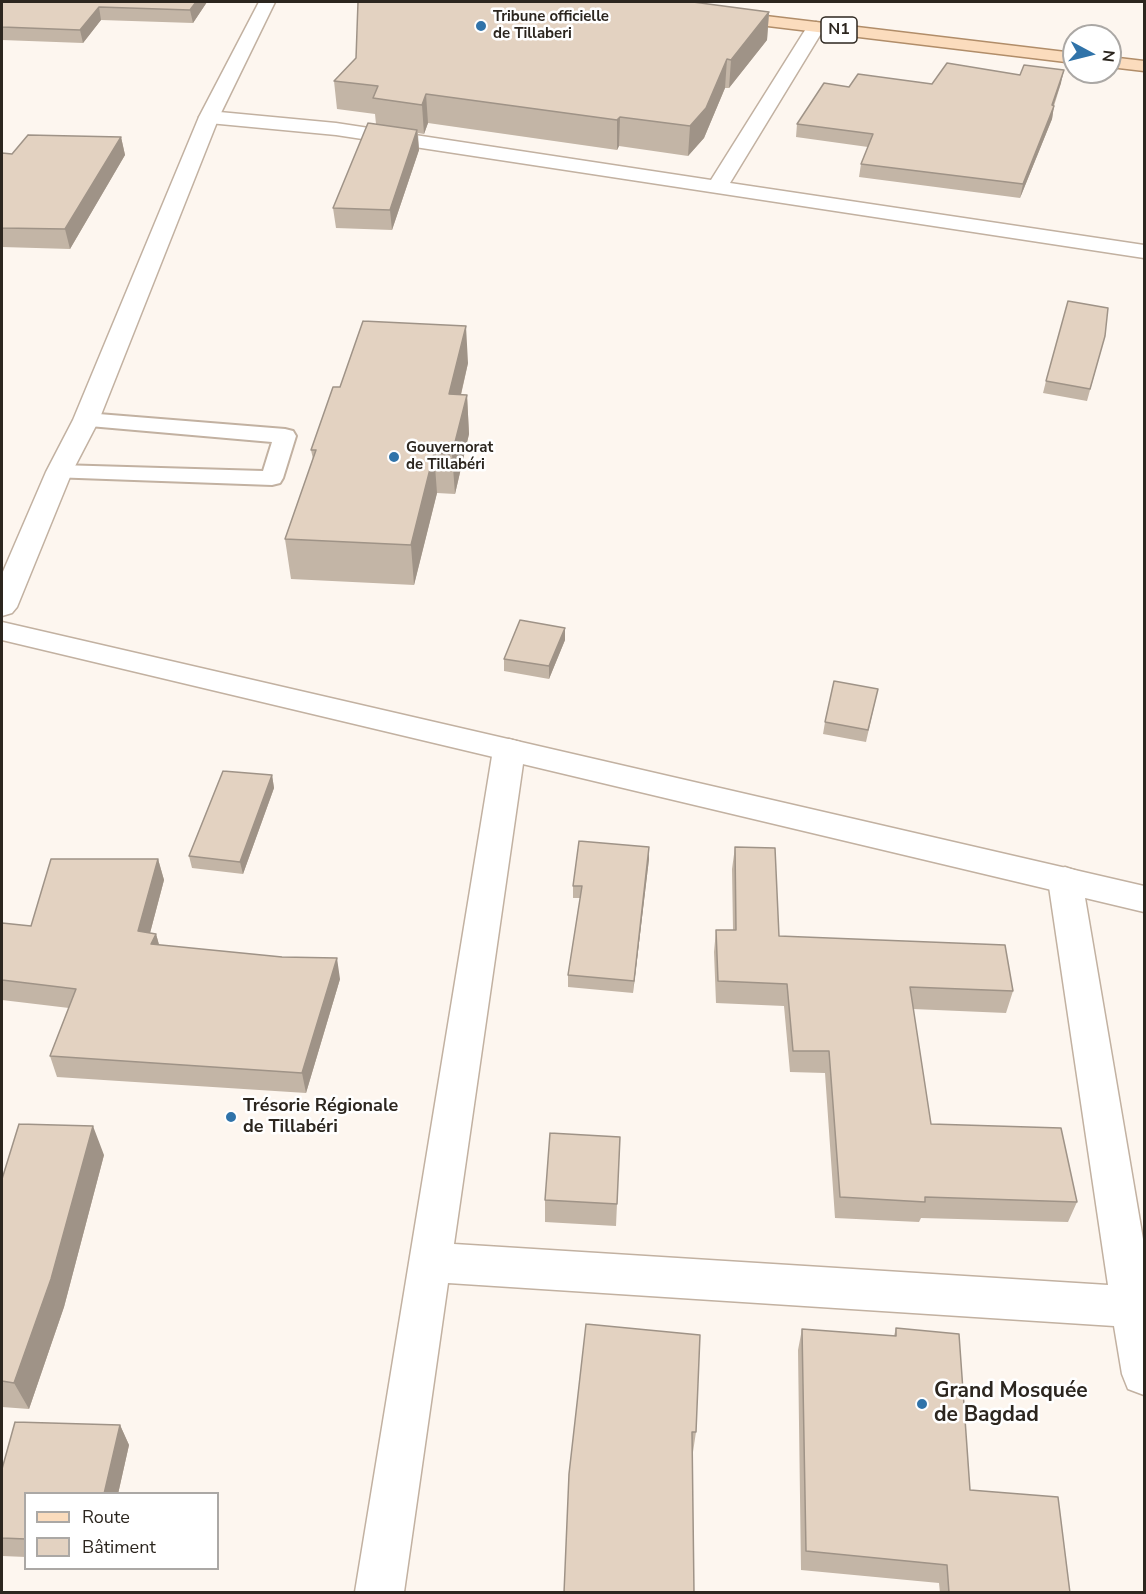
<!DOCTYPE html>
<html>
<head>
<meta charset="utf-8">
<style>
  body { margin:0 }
  #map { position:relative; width:1146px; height:1594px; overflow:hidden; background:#fdf6ef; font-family:"Nunito Sans",sans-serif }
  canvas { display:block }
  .frame { position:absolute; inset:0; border:3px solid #2c261f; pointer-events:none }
  .legend { position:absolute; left:24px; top:1492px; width:195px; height:78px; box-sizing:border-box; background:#fff; border:2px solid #aba8a5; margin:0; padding:8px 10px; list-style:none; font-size:18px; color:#2c261f }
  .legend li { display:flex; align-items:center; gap:12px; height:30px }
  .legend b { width:30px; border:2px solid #aba8a5 }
  .north { position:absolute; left:1062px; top:24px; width:60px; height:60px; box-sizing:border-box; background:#fff; border:2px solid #aba8a5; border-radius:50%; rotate:97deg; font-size:16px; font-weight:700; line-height:24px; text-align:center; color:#2c261f }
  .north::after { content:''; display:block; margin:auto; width:21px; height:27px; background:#3073a9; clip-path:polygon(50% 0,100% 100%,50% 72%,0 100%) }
</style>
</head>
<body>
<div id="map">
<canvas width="1146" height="1594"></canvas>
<div class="frame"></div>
<ul class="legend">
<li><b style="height:8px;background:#fbdcbd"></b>Route</li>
<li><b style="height:16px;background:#e3d2c1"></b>Bâtiment</li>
</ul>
<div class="north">N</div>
</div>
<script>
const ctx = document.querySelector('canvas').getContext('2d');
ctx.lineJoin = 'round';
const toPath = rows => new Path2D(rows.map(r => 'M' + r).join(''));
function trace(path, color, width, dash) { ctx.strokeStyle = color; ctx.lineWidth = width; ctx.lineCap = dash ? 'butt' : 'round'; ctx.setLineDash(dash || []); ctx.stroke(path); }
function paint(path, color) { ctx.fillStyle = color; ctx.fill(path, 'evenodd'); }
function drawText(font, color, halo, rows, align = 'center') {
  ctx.font = font + ' "Nunito Sans",sans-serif'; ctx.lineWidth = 5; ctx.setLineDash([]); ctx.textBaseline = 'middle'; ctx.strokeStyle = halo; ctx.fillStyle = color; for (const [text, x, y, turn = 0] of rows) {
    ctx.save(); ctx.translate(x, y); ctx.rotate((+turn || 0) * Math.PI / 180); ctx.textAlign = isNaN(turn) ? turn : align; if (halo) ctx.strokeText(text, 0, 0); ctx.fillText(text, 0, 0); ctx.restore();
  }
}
const service = toPath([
  [86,413,285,429,293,431,296,436,283,478,280,483,272,485,51,477,48,472,51,467,59,465,263,471,272,442,78,425,75,420,78,415,86,413]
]);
const minor = toPath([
  [816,22,825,27,730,183,1144,245,1144,258,336,135,209,123,199,117,209,111,336,123,711,180,807,27,816,22],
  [509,739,520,742,525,750,454,1244,1108,1285,1048,880,1053,871,1065,867,1077,871,1082,880,1144,1245,1144,1395,1128,1389,1122,1374,1114,1326,448,1283,404,1592,355,1592,493,750,498,742,509,739]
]);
const tertiary = toPath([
  [259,2,275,2,219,117,99,420,72,472,17,607,12,613,2,616,2,574,46,472,73,420,199,117,259,2],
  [2,622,1144,886,1144,912,2,640,2,622]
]);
const primary = toPath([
  [724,11,1074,53,1074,63,718,20,715,16,724,11],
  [1110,57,1144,61,1144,71,1110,67,1110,57]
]);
trace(service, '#c2b1a1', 4);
trace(minor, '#c2b1a1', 3);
trace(tertiary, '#c2b1a1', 3);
trace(primary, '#b18d69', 3);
paint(service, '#fff');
paint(minor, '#fff');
paint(tertiary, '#fff');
paint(primary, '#fbdcbd');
paint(toPath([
  [2,2,207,2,193,23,101,20,83,43,2,40],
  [769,12,767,40,729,88,725,88,704,138,688,156,619,146,617,150,428,123,424,134,418,133,419,150,392,230,336,228,333,208,376,124,375,114,337,109,334,81,356,58],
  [1061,83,1054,106,1052,119,1020,198,859,177,861,164,868,147,796,137,797,124,849,87,932,84],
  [121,137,125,155,70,249,2,247,2,153,12,154],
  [1105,336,1087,401,1043,393,1046,381],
  [468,363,461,395,467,395,469,434,455,494,437,493,414,585,291,579,285,539,313,459,311,450,340,387],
  [565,628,565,640,549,679,504,671,504,659],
  [878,689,866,742,823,734,825,722],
  [272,775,274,788,243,874,192,868,189,856],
  [735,847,779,936,1013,991,1006,1013,913,1009,931,1124,1077,1202,1068,1222,921,1218,919,1222,835,1218,825,1073,790,1072,784,1006,716,1003,714,952,716,930,733,930,732,869],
  [158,859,164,880,150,933,156,934,159,945,340,979,306,1093,57,1077,50,1056,69,1008,2,1000,2,923,31,926],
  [649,859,633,993,568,987,568,975,580,898,573,898,573,886],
  [620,1137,616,1226,545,1222,545,1200],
  [104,1155,64,1307,29,1409,2,1407,2,1179],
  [586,1324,696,1432,693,1452],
  [896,1328,970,1490,1070,1593,940,1593,939,1583,801,1570,798,1350,802,1329,894,1336],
  [120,1425,129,1445,118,1494,26,1494,26,1557,2,1556,2,1469]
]), '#c3b5a6');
paint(toPath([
  [196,2,207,2,193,23,190,10],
  [99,7,101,20,83,43,80,30],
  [769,12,767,40,729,88,731,60],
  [727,59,725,88,704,138,688,156,690,126],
  [1064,70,1061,83,1049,118,1052,105],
  [426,94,428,123,424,134,422,105],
  [1054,106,1052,119,1020,198,1023,184],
  [620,117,619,146,617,150,617,120],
  [417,130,419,150,392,230,390,210],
  [121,137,125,155,70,249,65,229],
  [466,326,468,363,452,433,449,394],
  [467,395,469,434,455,494,452,454],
  [434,453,437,493,414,585,411,545],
  [565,628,565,640,549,679,549,666],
  [272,775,274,788,243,874,240,862],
  [649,847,649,859,633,993,634,981],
  [158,859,164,880,145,952,138,931],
  [156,934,162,955,151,944],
  [337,958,340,979,306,1093,302,1073],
  [93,1126,104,1155,64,1307,29,1409,14,1383],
  [120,1425,129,1445,118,1494,104,1494]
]), '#9f9387');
const building = toPath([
  [2,2,196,2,190,10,99,7,80,30,2,27,2,2],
  [358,2,693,2,769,12,731,60,727,59,706,108,690,126,620,117,617,120,426,94,422,105,373,98,378,86,334,81,356,58,358,2],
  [947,63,1020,75,1024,65,1064,70,1052,105,1054,106,1023,184,861,164,873,134,797,124,824,83,849,87,858,74,932,84,947,63],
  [368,123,417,130,390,210,333,208,368,123],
  [28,135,121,137,65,229,2,228,2,153,12,154,28,135],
  [1068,301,1108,308,1105,336,1090,389,1046,381,1068,301],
  [363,321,466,326,449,394,467,395,452,454,434,453,411,545,285,539,316,450,311,450,333,387,340,387,363,321],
  [520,620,565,628,549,666,504,659,520,620],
  [834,681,878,689,868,730,825,722,834,681],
  [223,771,272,775,240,862,189,856,223,771],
  [579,841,649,847,634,981,568,975,582,886,573,886,579,841],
  [735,847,775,848,779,936,1005,945,1013,991,910,987,931,1124,1061,1128,1077,1202,925,1197,925,1202,840,1197,829,1051,793,1051,787,984,718,981,716,930,736,930,735,847],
  [51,859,158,859,138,931,156,934,151,944,282,957,337,958,302,1073,50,1056,76,989,2,980,2,923,31,926,51,859],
  [19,1124,93,1126,51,1279,14,1383,2,1381,2,1179,19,1124],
  [550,1133,620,1137,617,1204,545,1200,550,1133],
  [586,1324,700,1335,696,1432,692,1432,694,1593,564,1593,569,1474,586,1324],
  [896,1328,959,1334,970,1490,1058,1497,1070,1593,949,1593,947,1565,806,1551,802,1329,896,1336,896,1328],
  [15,1422,120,1425,104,1494,26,1494,26,1539,2,1538,2,1469,15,1422]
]);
paint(building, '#e3d2c1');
trace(building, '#9f9387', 1.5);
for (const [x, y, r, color] of [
  [481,26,6,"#3073a9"],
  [394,457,6,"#3073a9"],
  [231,1117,6,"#3073a9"],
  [922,1404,6,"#3073a9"]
]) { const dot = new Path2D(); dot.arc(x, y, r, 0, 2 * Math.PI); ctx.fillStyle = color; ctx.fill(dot); trace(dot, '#fff', 2); }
drawText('bold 15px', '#2c261f', '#fff', [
  ["Tribune officielle",493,17],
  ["de Tillaberi",493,34],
  ["Gouvernorat",406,448],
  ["de Tillabéri",406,465]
], 'left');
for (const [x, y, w] of [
  [839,30,36]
]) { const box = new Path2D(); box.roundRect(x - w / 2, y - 13, w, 26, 4.5); ctx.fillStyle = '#fff'; ctx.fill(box); trace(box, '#2c261f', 1.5); }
drawText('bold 16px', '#2c261f', null, [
  ["N1",839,30]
]);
drawText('bold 18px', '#2c261f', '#fff', [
  ["Trésorie Régionale",243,1107],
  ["de Tillabéri",243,1128]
], 'left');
drawText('bold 21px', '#2c261f', '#fff', [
  ["Grand Mosquée",934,1392],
  ["de Bagdad",934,1416]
], 'left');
</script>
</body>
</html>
